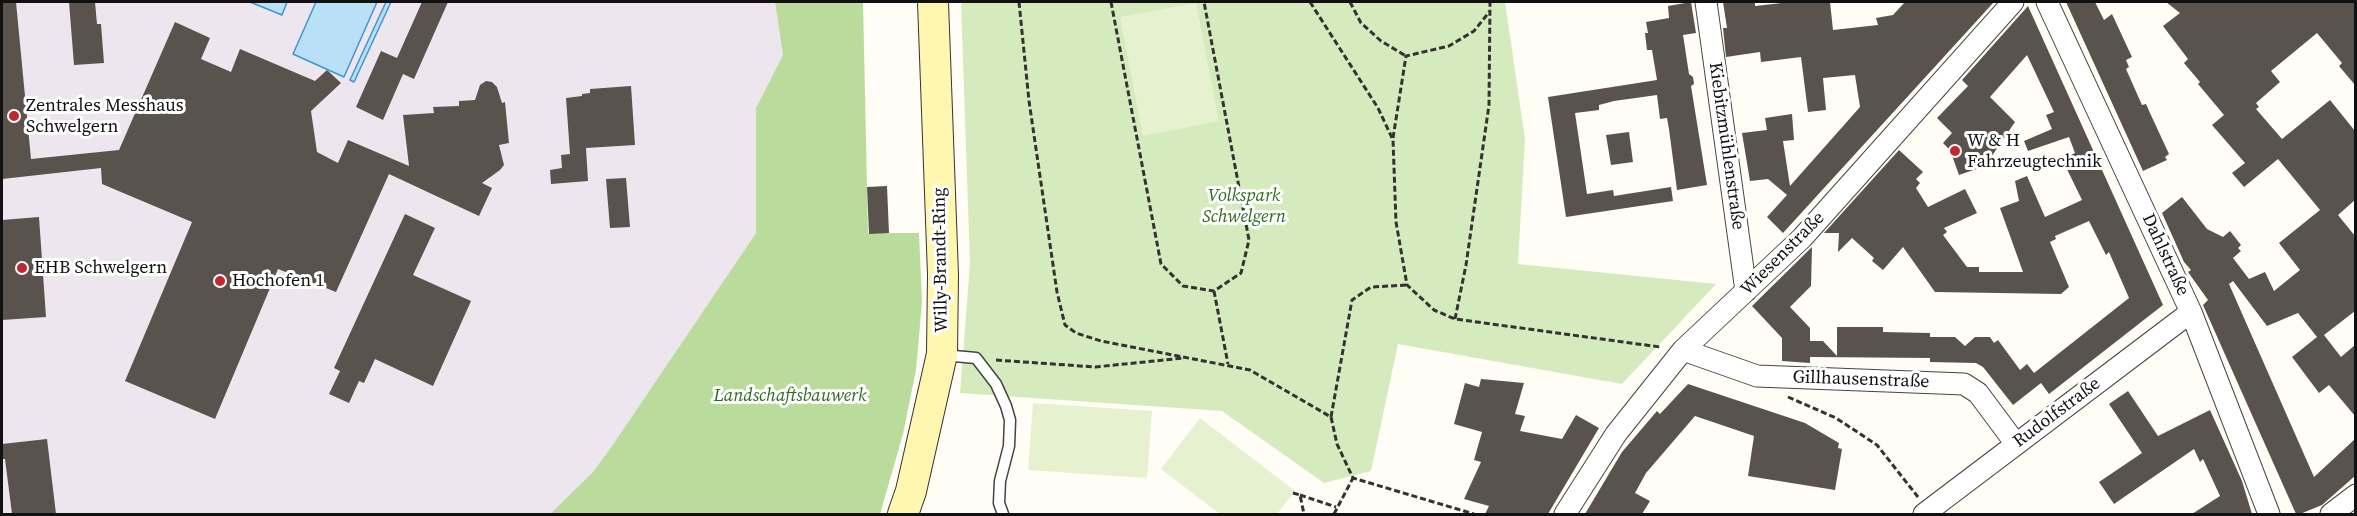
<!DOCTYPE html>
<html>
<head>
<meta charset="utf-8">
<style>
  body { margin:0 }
  #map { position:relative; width:2357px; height:516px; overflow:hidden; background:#fffdf5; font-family:"Source Serif 4",serif }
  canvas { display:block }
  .frame { position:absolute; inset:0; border:3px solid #111; pointer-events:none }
</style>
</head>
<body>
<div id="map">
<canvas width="2357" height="516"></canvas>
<div class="frame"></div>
</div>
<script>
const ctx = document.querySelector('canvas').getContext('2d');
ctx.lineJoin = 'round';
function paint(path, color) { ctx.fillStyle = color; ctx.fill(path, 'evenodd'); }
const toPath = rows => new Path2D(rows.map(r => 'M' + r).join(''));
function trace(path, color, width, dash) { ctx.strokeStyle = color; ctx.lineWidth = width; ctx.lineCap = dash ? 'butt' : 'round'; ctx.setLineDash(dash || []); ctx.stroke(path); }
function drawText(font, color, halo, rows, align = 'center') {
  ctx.font = font + ' "Source Serif 4",serif'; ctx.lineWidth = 6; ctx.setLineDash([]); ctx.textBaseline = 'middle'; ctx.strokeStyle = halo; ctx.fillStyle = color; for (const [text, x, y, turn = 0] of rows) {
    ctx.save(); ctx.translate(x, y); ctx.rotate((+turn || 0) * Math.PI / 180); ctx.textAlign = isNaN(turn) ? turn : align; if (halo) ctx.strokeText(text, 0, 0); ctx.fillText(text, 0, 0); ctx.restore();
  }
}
paint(toPath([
  [2,2,775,2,783,55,756,108,756,233,612,446,593,472,550,514,2,514]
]), '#eee6ef');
paint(toPath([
  [961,2,1505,2,1525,139,1518,264,1716,284,1622,384,1398,344,1371,471,1324,483,1222,411,960,393,970,264]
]), '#d5ebbd');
paint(toPath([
  [775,2,863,2,868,233,919,233,922,302,916,370,903,434,880,514,550,514,593,472,612,446,756,233,756,108,783,55]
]), '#b9dc9c');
paint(toPath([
  [1196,3,1219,121,1143,136,1120,17],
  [1033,403,1152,411,1147,478,1028,470],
  [1200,418,1295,491,1277,514,1220,514,1161,469]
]), '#e6f2cf');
const water = toPath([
  [250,2,287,2,282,15,250,2],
  [316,2,377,2,344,77,293,54,316,2],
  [386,2,391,2,354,82,350,80,386,2]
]);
paint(water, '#b9e0f7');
trace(water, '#3f96cf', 1.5);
paint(toPath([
  [2,2,16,2,31,159,119,150,175,22,210,38,201,59,231,72,240,49,315,81,327,70,341,83,311,111,317,152,338,163,348,140,409,166,403,115,434,113,433,107,459,106,459,101,475,100,480,85,486,81,492,82,497,87,502,103,505,102,509,143,499,145,504,165,500,170,482,183,492,188,479,216,389,174,336,292,278,269,215,419,125,381,192,222,102,184,101,168,2,179],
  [69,2,95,2,97,24,101,24,104,63,74,65],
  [422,2,448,2,414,79,403,74,383,120,356,107,381,51,397,58],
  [1691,2,1696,33,1683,35,1689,74,1693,77,1694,84,1691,86,1707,185,1677,190,1669,129,1667,118,1660,119,1657,95,1614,101,1599,105,1599,110,1575,113,1587,194,1613,190,1614,196,1671,187,1673,201,1566,217,1548,97,1657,80,1652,50,1647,50,1645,33,1648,33,1646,22,1669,18,1668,6],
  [1723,2,1755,2,1755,6,1791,2,1830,2,1833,30,1878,25,1876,18,1893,15,1905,2,1994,2,1783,233,1767,217,1787,195,1768,179,1750,181,1742,133,1767,130,1765,118,1792,114,1794,140,1783,141,1790,186,1860,107,1855,75,1823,78,1826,110,1808,112,1801,57,1761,62,1760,52,1726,57,1723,28,1727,28],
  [2066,2,2095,2,2104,20,2112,14,2132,57,2126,60,2129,67,2126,69,2142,105,2146,104,2150,113,2169,154,2165,157,2167,160,2143,171],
  [2166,2,2355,2,2355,85,2339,66,2342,63,2317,33,2271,71,2280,82,2256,103,2259,107,2256,109,2282,139,2330,100,2355,131,2355,200,2338,215,2355,236,2355,311,2324,335,2341,357,2355,345,2355,416,2329,385,2319,393,2292,357,2317,337,2298,313,2267,326,2233,281,2229,284,2314,477,2355,439,2355,476,2322,505,2300,514,2296,514,2203,305,2208,300,2188,272,2191,270,2184,262,2162,213,2182,197,2207,229,2223,237,2230,231,2241,245,2238,248,2241,251,2233,258,2249,279,2265,272,2274,291,2300,270,2279,243,2320,210,2278,159,2244,187,2232,173,2245,163,2212,125,2224,115,2198,84,2200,82,2184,63,2188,59,2163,26,2180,13],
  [2028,6,2163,305,2049,394,2041,383,2013,405,1983,367,1976,363,1930,362,1930,358,1810,357,1810,363,1782,361,1782,338,1752,306,1812,247,1811,286,1790,307,1810,328,1810,341,1823,341,1837,356,1837,327,1883,327,1883,332,1930,333,1930,337,1955,337,1965,346,1975,337,1990,337,1994,343,1998,340,2020,370,2027,364,2034,373,2129,298,2109,252,2106,255,2089,221,2055,236,2056,239,2050,242,2069,287,2061,294,1935,292,1903,247,1883,270,1872,261,1874,258,1852,238,1838,252,1839,233,1824,233,1899,150,1923,172,1916,179,1920,183,1916,188,1928,207,1965,189,1977,213,1944,228,1947,232,1943,235,1967,267,1979,267,1979,272,2023,272,2000,208,2019,201,2015,181,2027,176,2045,217,2082,200,2062,159,2075,153,2069,137,2028,151,2024,141,2052,129,2046,115,2054,112,2027,55,1990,97,2015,122,1985,166,1959,175,1950,150,1943,143,1952,133,1937,118,1968,86,1962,80],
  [631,86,635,145,586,148,588,181,551,184,550,170,562,168,561,155,570,154,566,98,582,96,582,94,590,93,590,89],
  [1629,132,1633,162,1611,165,1606,135],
  [626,178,630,227,610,228,606,179],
  [887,186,889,233,869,234,867,187],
  [405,214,435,228,413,275,471,301,433,386,375,359,364,383,359,381,349,403,329,394,340,371,334,368],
  [39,217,46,317,2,320,2,220],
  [1481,379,1524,383,1515,414,1525,416,1520,431,1562,439,1576,415,1599,428,1548,514,1485,514,1489,506,1464,499,1481,462,1474,460,1482,432,1454,424,1465,383,1479,387],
  [1688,384,1805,423,1839,443,1838,448,1842,449,1835,490,1748,476,1754,436,1695,416,1646,473,1635,493,1650,501,1642,514,1585,514,1622,452,1657,411,1660,414],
  [2128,391,2158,436,2210,410,2242,481,2252,514,2192,514,2220,496,2203,459,2200,462,2194,449,2114,504,2099,482,2142,453,2109,404],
  [47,439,56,514,12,514,5,459,2,459,2,444]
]), '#5a524d');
const service = toPath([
  [943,355,976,358,996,384,1006,406,1010,420,1009,446,1000,481,999,503,1003,514]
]);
const minor = toPath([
  [1706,2,1746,291],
  [2047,2,2191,312,2269,514],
  [1683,350,1757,376,1964,384,1978,393,2016,444],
  [1565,514,1616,434,1683,350,1802,238,2013,2],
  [1924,514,2191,312],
  [2331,514,2356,495]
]);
const secondary = toPath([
  [903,514,911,491,942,354,943,275,933,2]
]);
trace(service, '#444', 13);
trace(minor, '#444', 23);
trace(secondary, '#333', 32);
trace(toPath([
  [1019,2,1029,101,1057,292,1065,325,1076,333,1101,341,1250,370,1331,417,1337,444,1353,478,1474,514],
  [1111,2,1161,264,1183,286,1214,291,1241,273,1249,240,1204,2],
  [1310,2,1378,108,1393,140,1396,222,1407,285,1434,310,1455,319,1660,347],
  [1350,2,1361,23,1381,41,1406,56],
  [1393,138,1406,56,1449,46,1474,31,1490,11],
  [1214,291,1228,364],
  [1455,319,1466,265,1489,105,1490,2],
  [996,360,1095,367,1184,358],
  [1788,397,1836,418,1877,445,1918,497],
  [1331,417,1352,300,1371,287,1407,285],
  [1293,493,1300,495,1304,514],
  [1300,495,1336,507],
  [1334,514,1353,478]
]), '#333', 3, [6, 3]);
trace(service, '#fff', 10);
trace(minor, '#fff', 21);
trace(secondary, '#fff6b0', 30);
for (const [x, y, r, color] of [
  [14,116,6,"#c4262e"],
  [1955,151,6,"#c4262e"],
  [22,268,6,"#c4262e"],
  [220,281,6,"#c4262e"]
]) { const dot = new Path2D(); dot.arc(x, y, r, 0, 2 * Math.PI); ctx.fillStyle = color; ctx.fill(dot); trace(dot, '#fff', 2); }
drawText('18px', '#111', '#fff', [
  ["Zentrales Messhaus",26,106],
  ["Schwelgern",26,127],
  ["W & H",1967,141],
  ["Fahrzeugtechnik",1967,162],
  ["EHB Schwelgern",34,268],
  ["Hochofen 1",232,281]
], 'left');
drawText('18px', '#111', '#fff', [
  ["Kiebitzmühlenstraße",1726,146,82],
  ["Wiesenstraße",1783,254,-45],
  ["Dahlstraße",2165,255,65],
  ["Willy-Brandt-Ring",941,260,-91],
  ["Gillhausenstraße",1861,380,2],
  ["Rudolfstraße",2057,413,-37]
]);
drawText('italic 18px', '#2f6b1f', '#fff', [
  ["Volkspark",1244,196],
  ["Schwelgern",1244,217],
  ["Landschaftsbauwerk",790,396]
]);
</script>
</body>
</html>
